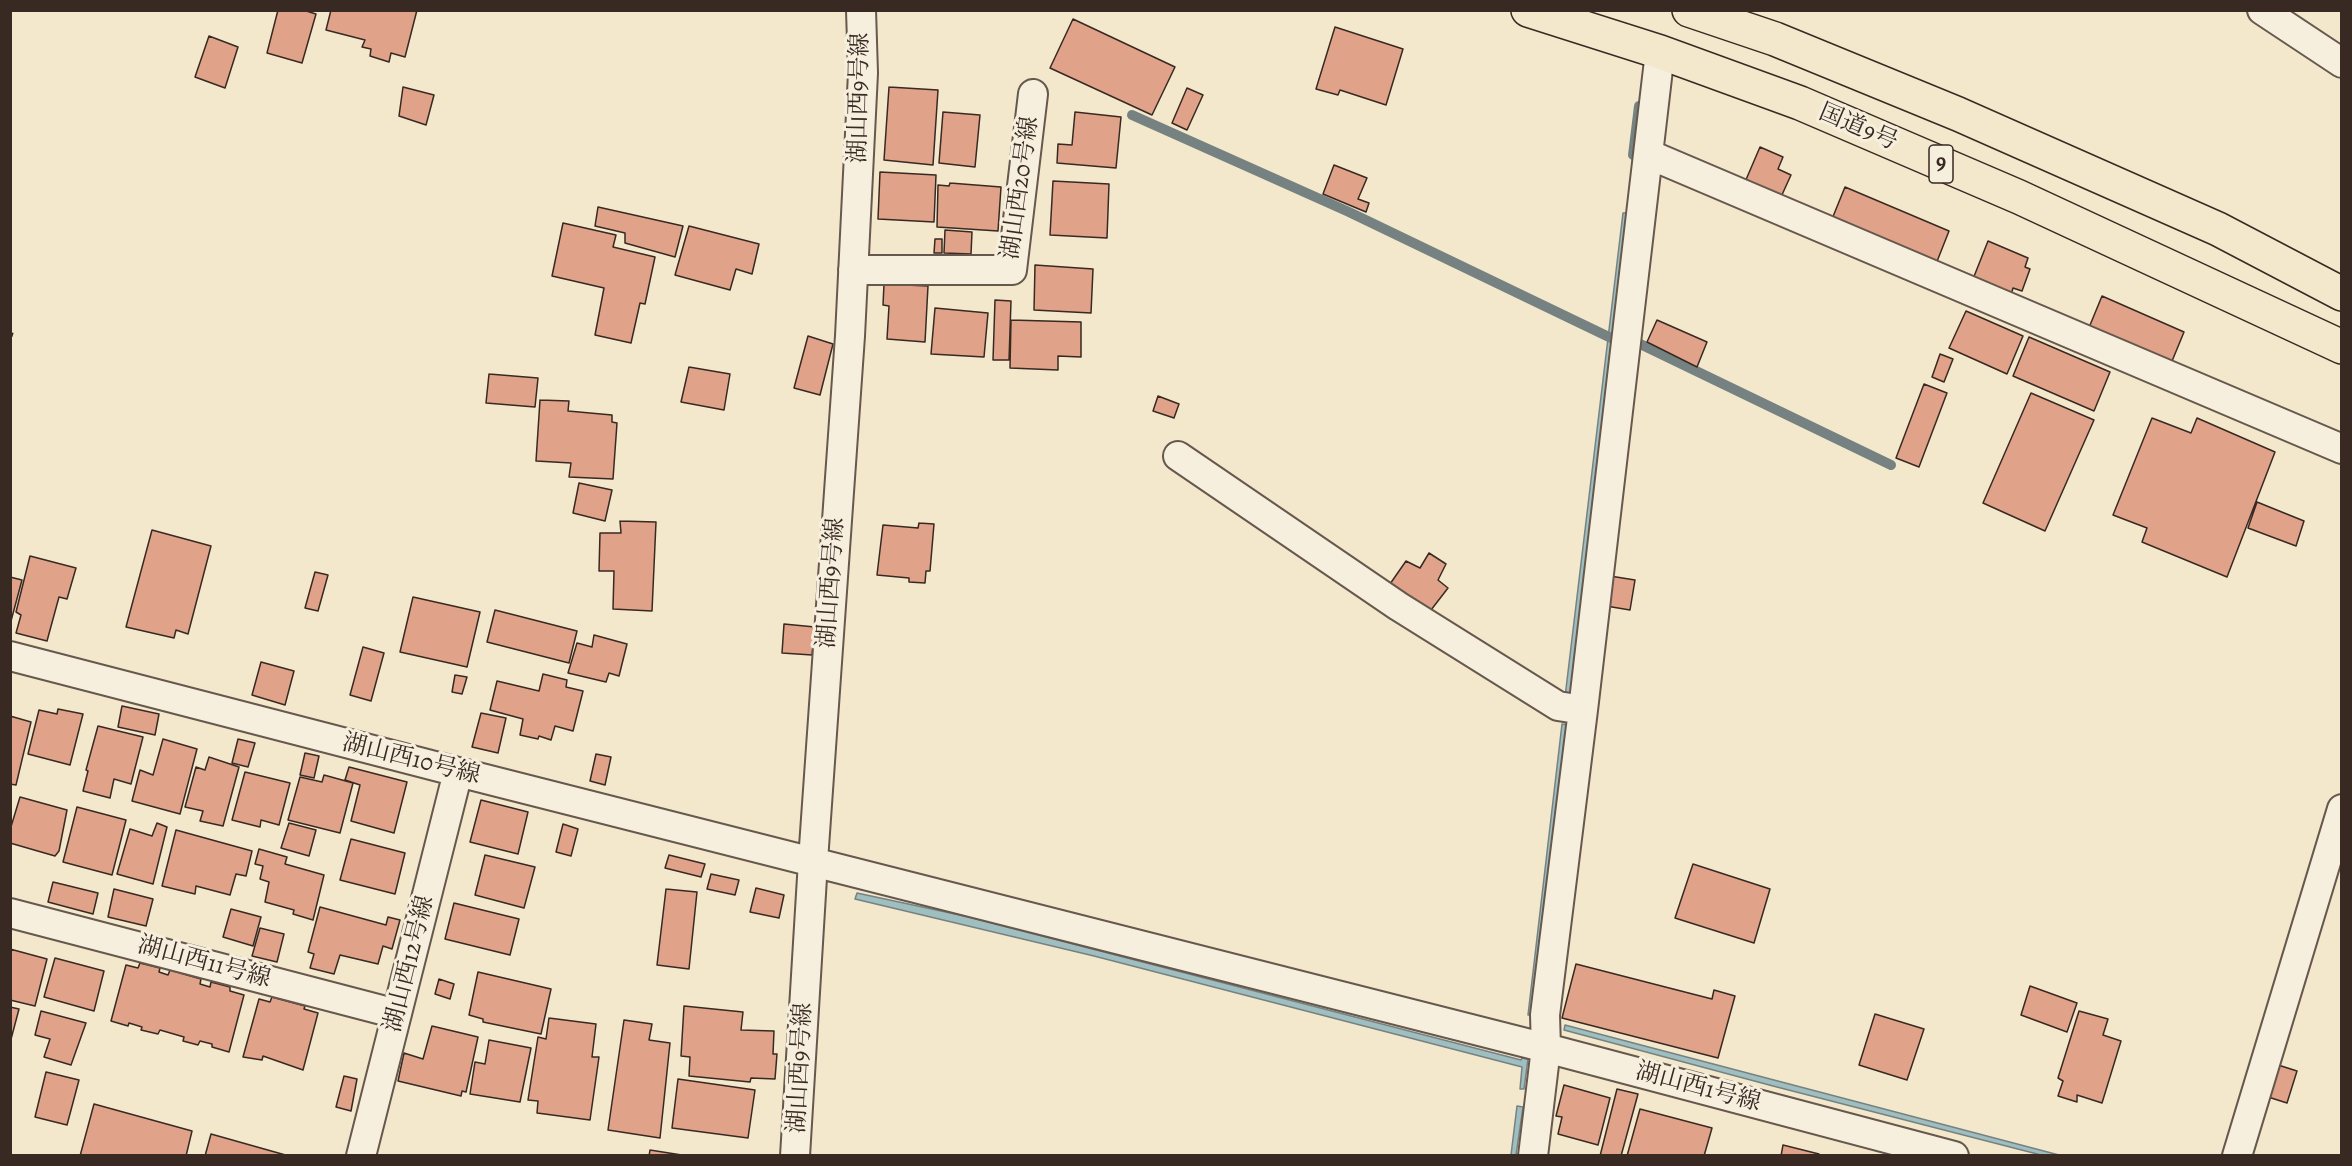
<!DOCTYPE html>
<html>
<head>
<meta charset="utf-8">
<style>
  body { margin:0 }
  #map { position:relative; width:2352px; height:1166px; overflow:hidden; background:#f3e7cc; font-family:Alegreya,serif }
  canvas { display:block }
  .frame { position:absolute; inset:0; border:12px solid #382923; pointer-events:none }
</style>
</head>
<body>
<div id="map">
<canvas width="2352" height="1166"></canvas>
<div class="frame"></div>
</div>
<script>
const ctx = document.querySelector('canvas').getContext('2d');
ctx.lineJoin = 'round';
function paint(path, color) { ctx.fillStyle = color; ctx.fill(path, 'evenodd'); }
const toPath = rows => new Path2D(rows.map(r => 'M' + r).join(''));
function trace(path, color, width, dash) { ctx.strokeStyle = color; ctx.lineWidth = width; ctx.lineCap = dash ? 'butt' : 'round'; ctx.setLineDash(dash || []); ctx.stroke(path); }
function drawText(font, color, halo, rows, align = 'center') {
  ctx.font = font + ' Alegreya,"Noto Serif JP",serif'; ctx.lineWidth = 6; ctx.setLineDash([]); ctx.textBaseline = 'middle'; ctx.strokeStyle = halo; ctx.fillStyle = color; for (const [text, x, y, turn = 0] of rows) {
    ctx.save(); ctx.translate(x, y); ctx.rotate((+turn || 0) * Math.PI / 180); ctx.textAlign = isNaN(turn) ? turn : align; if (halo) ctx.strokeText(text, 0, 0); ctx.fillText(text, 0, 0); ctx.restore();
  }
}
const water = toPath([
  [1623,213,1629,213,1571,697,1565,697,1623,213],
  [1562,724,1568,725,1533,1015,1528,1015,1562,724],
  [857,893,969,917,1521,1060,1522,1058,1528,1059,1524,1089,1520,1089,1522,1067,1094,956,855,899,857,893],
  [1565,1025,2059,1155,2041,1155,1773,1086,1564,1030,1565,1025],
  [1517,1106,1523,1107,1516,1155,1511,1155,1517,1106]
]);
paint(water, '#9fbec0');
trace(water, '#768281', 1.5);
trace(toPath([
  [1132,115,1349,212,1611,338],
  [1633,155,1639,106],
  [1636,342,1891,465]
]), '#768281', 10);
const building = toPath([
  [278,10,303,10,316,14,302,63,267,53,278,10],
  [331,10,417,10,405,57,391,53,389,62,370,56,371,49,362,47,365,40,326,30,331,10],
  [1073,19,1175,67,1152,115,1050,68,1073,19],
  [1335,27,1403,49,1386,105,1340,90,1338,95,1316,89,1335,27],
  [209,36,238,47,225,88,195,77,209,36],
  [403,87,434,95,426,125,399,116,403,87],
  [889,87,938,90,933,165,884,160,889,87],
  [1187,88,1203,95,1187,130,1172,123,1187,88],
  [943,112,980,115,975,167,939,163,943,112],
  [1075,112,1121,117,1116,168,1057,163,1058,144,1072,145,1075,112],
  [1760,147,1783,157,1778,169,1791,175,1781,197,1745,182,1760,147],
  [1334,165,1367,178,1358,199,1369,203,1366,212,1323,194,1334,165],
  [880,172,936,175,934,222,878,219,880,172],
  [1053,181,1109,184,1107,238,1050,235,1053,181],
  [950,183,1001,187,998,231,937,227,938,185,949,186,950,183],
  [1845,187,1949,231,1936,264,1832,219,1845,187],
  [598,207,683,226,675,257,625,243,625,233,595,226,598,207],
  [563,223,616,235,613,247,655,257,645,304,640,303,631,343,595,335,604,288,552,276,563,223],
  [689,226,759,244,752,274,736,269,730,290,675,275,689,226],
  [945,230,972,232,971,254,944,253,945,230],
  [935,239,942,239,942,253,934,253,935,239],
  [1988,241,2028,258,2025,267,2030,269,2022,291,2013,288,2011,295,1973,279,1988,241],
  [1035,265,1093,269,1091,313,1034,310,1035,265],
  [884,284,928,286,925,342,887,339,889,306,883,305,884,284],
  [2102,296,2184,332,2170,366,2088,330,2102,296],
  [995,300,1011,301,1009,360,993,360,995,300],
  [935,308,988,313,984,357,931,354,935,308],
  [1966,311,2023,336,2007,374,1949,348,1966,311],
  [1011,320,1081,322,1081,357,1058,356,1058,370,1010,368,1011,320],
  [1657,320,1707,342,1697,367,1647,342,1657,320],
  [808,336,833,344,820,395,794,388,808,336],
  [2029,337,2110,372,2094,411,2013,376,2029,337],
  [1940,354,1953,359,1944,382,1932,377,1940,354],
  [689,367,730,374,724,410,681,402,689,367],
  [489,374,538,378,535,407,486,403,489,374],
  [1924,384,1947,393,1919,467,1896,458,1924,384],
  [2031,393,2094,420,2045,531,1983,503,2031,393],
  [1158,396,1179,404,1174,418,1153,411,1158,396],
  [540,400,569,401,568,411,612,415,612,422,617,423,613,479,569,477,571,463,536,461,540,400],
  [2152,418,2191,433,2197,418,2275,452,2227,577,2142,542,2147,528,2113,515,2152,418],
  [579,483,612,490,605,521,573,513,579,483],
  [2257,502,2304,521,2296,546,2248,528,2257,502],
  [620,521,656,522,652,611,613,609,614,571,599,571,600,533,621,533,620,521],
  [919,523,934,524,930,571,926,571,925,583,909,582,909,578,877,575,883,525,918,528,919,523],
  [152,530,211,546,188,634,176,630,174,638,126,627,152,530],
  [1429,553,1446,564,1438,580,1448,588,1431,610,1390,584,1406,561,1420,568,1429,553],
  [30,556,76,568,67,599,59,597,47,641,16,633,21,615,16,612,30,556],
  [315,572,328,575,318,611,305,608,315,572],
  [1610,576,1635,580,1630,610,1606,606,1610,576],
  [10,577,22,580,11,621,10,620,10,577],
  [413,597,480,612,467,667,400,652,413,597],
  [495,610,577,631,569,663,487,642,495,610],
  [784,624,815,627,812,655,782,653,784,624],
  [594,635,627,644,619,676,609,673,606,682,568,673,577,643,592,647,594,635],
  [363,647,384,653,371,701,350,695,363,647],
  [261,662,294,671,285,705,252,695,261,662],
  [543,674,567,680,566,687,583,691,573,731,555,726,551,740,539,736,538,739,520,735,523,719,490,710,497,681,539,691,543,674],
  [455,675,467,677,462,694,452,692,455,675],
  [122,706,159,714,155,735,118,727,122,706],
  [58,709,83,714,70,765,28,754,39,710,57,714,58,709],
  [481,713,506,718,498,753,472,747,481,713],
  [10,716,31,722,16,785,10,784,10,716],
  [98,726,143,737,131,784,114,779,110,798,83,791,88,771,86,770,98,726],
  [163,739,197,749,180,814,132,801,140,770,153,775,163,739],
  [238,739,255,743,248,767,232,763,238,739],
  [305,753,319,756,314,778,300,775,305,753],
  [596,754,611,757,605,785,590,781,596,754],
  [209,757,239,767,223,826,200,821,203,811,185,807,196,767,205,770,209,757],
  [349,767,407,782,394,833,351,821,360,785,345,780,349,767],
  [245,772,290,783,279,825,261,820,260,827,232,820,245,772],
  [324,775,353,783,340,833,288,820,300,777,322,782,324,775],
  [20,797,67,810,59,851,55,856,10,843,10,830,20,797],
  [481,800,528,812,518,854,470,842,481,800],
  [77,807,126,820,112,875,63,862,77,807],
  [157,823,167,827,153,884,117,874,130,829,152,836,157,823],
  [289,823,316,830,309,856,281,848,289,823],
  [563,824,578,829,571,856,556,852,563,824],
  [176,830,252,851,246,876,236,874,230,895,196,886,195,894,162,886,176,830],
  [351,839,405,853,395,894,340,880,351,839],
  [259,849,287,857,285,864,324,875,313,920,293,914,294,910,265,902,269,882,260,879,263,866,255,864,259,849],
  [485,855,535,867,524,908,475,895,485,855],
  [669,855,705,864,701,877,665,868,669,855],
  [1693,864,1770,889,1754,943,1675,918,1693,864],
  [711,874,739,880,735,895,707,889,711,874],
  [53,882,98,893,93,914,48,902,53,882],
  [756,888,784,895,779,918,750,912,756,888],
  [114,889,153,899,146,926,108,917,114,889],
  [666,889,697,892,689,969,657,965,666,889],
  [454,903,519,919,510,955,445,939,454,903],
  [320,907,386,925,388,917,400,920,392,949,383,946,378,964,340,955,334,974,310,968,314,954,308,952,320,907],
  [231,909,261,917,253,946,223,937,231,909],
  [260,928,284,934,277,962,252,956,260,928],
  [10,949,47,959,35,1006,10,1000,10,949],
  [55,958,104,971,94,1011,44,997,55,958],
  [140,963,160,968,159,972,168,975,170,970,201,979,200,984,210,987,211,982,230,987,230,991,244,995,229,1052,212,1047,212,1044,200,1041,198,1045,183,1041,184,1037,160,1030,158,1034,141,1030,142,1027,129,1023,128,1026,111,1021,126,965,138,968,140,963],
  [1576,964,1712,999,1714,990,1735,996,1718,1058,1562,1018,1576,964],
  [478,972,551,989,541,1034,483,1022,483,1019,469,1015,478,972],
  [439,979,454,984,450,999,435,994,439,979],
  [2030,986,2077,1003,2067,1032,2021,1015,2030,986],
  [272,997,305,1006,304,1009,318,1013,303,1070,263,1056,262,1060,243,1057,259,999,270,1002,272,997],
  [684,1006,743,1012,741,1030,774,1031,773,1054,777,1054,775,1079,751,1078,750,1082,689,1076,690,1057,681,1056,684,1006],
  [10,1007,19,1009,10,1043,10,1007],
  [41,1011,86,1023,71,1065,44,1057,50,1039,35,1035,41,1011],
  [2079,1011,2108,1019,2103,1035,2121,1041,2102,1103,2077,1095,2077,1102,2058,1096,2063,1081,2058,1078,2079,1011],
  [1875,1014,1924,1029,1907,1080,1859,1065,1875,1014],
  [549,1018,596,1024,592,1057,599,1057,590,1120,537,1113,538,1101,528,1100,538,1037,546,1039,549,1018],
  [624,1020,652,1024,649,1040,670,1043,660,1138,608,1130,624,1020],
  [432,1026,478,1037,466,1092,462,1091,461,1096,398,1081,404,1053,423,1059,432,1026],
  [489,1040,531,1048,520,1102,470,1094,475,1062,485,1064,489,1040],
  [2275,1064,2297,1071,2287,1103,2265,1096,2275,1064],
  [46,1072,79,1080,67,1125,35,1117,46,1072],
  [344,1076,357,1079,351,1111,336,1107,344,1076],
  [678,1079,755,1090,748,1138,672,1128,678,1079],
  [1564,1085,1610,1098,1598,1145,1558,1134,1562,1117,1556,1116,1564,1085],
  [1617,1089,1638,1094,1621,1156,1600,1156,1617,1089],
  [94,1104,192,1131,186,1156,80,1156,94,1104],
  [1640,1109,1712,1128,1704,1156,1627,1156,1640,1109],
  [211,1134,289,1156,205,1156,211,1134],
  [1783,1145,1819,1154,1819,1156,1781,1156,1783,1145],
  [650,1150,688,1156,649,1156,650,1150]
]);
paint(building, '#e0a289');
trace(building, '#382923', 1.5);
const street = toPath([
  [2262,10,2342,63],
  [1648,154,2342,449],
  [853,270,1012,270,1033,94],
  [1178,456,1398,606,1558,706,1583,710],
  [10,656,458,772,1546,1048,1545,1015,1583,710,1660,52],
  [10,913,397,1014],
  [361,1156,458,772],
  [795,1156,813,861,850,336,863,73,861,10],
  [1533,1156,1546,1048,1954,1156],
  [2237,1156,2342,809]
]);
const highway = toPath([
  [1528,10,1660,52,1800,103,2019,197,2342,347],
  [1689,10,1775,39,1958,114,2218,229,2342,294]
]);
trace(street, '#67584d', 32);
trace(highway, '#382923', 36);
trace(toPath([
  [10,334,13,335]
]), '#382923', 4, [4.5, 3]);
trace(street, '#f7efde', 28);
trace(highway, '#f3e7cc', 33);
for (const [x, y, w] of [
  [1941,164,24]
]) { const box = new Path2D(); box.roundRect(x - w / 2, y - 19, w, 38, 4.5); ctx.fillStyle = '#f7efde'; ctx.fill(box); trace(box, '#382923', 1.5); }
drawText('bold 22px', '#382923', null, [
  ["9",1941,164]
]);
drawText('24px', '#382923', '#f7efde', [
  ["湖山西9号線",860,98,-89],
  ["国道9号",1858,128,23],
  ["湖山西20号線",1021,188,-82],
  ["湖山西9号線",832,583,-86],
  ["湖山西10号線",411,760,14],
  ["湖山西11号線",204,963,15],
  ["湖山西12号線",410,964,-76],
  ["湖山西9号線",801,1068,-87],
  ["湖山西1号線",1698,1088,15]
]);
</script>
</body>
</html>
